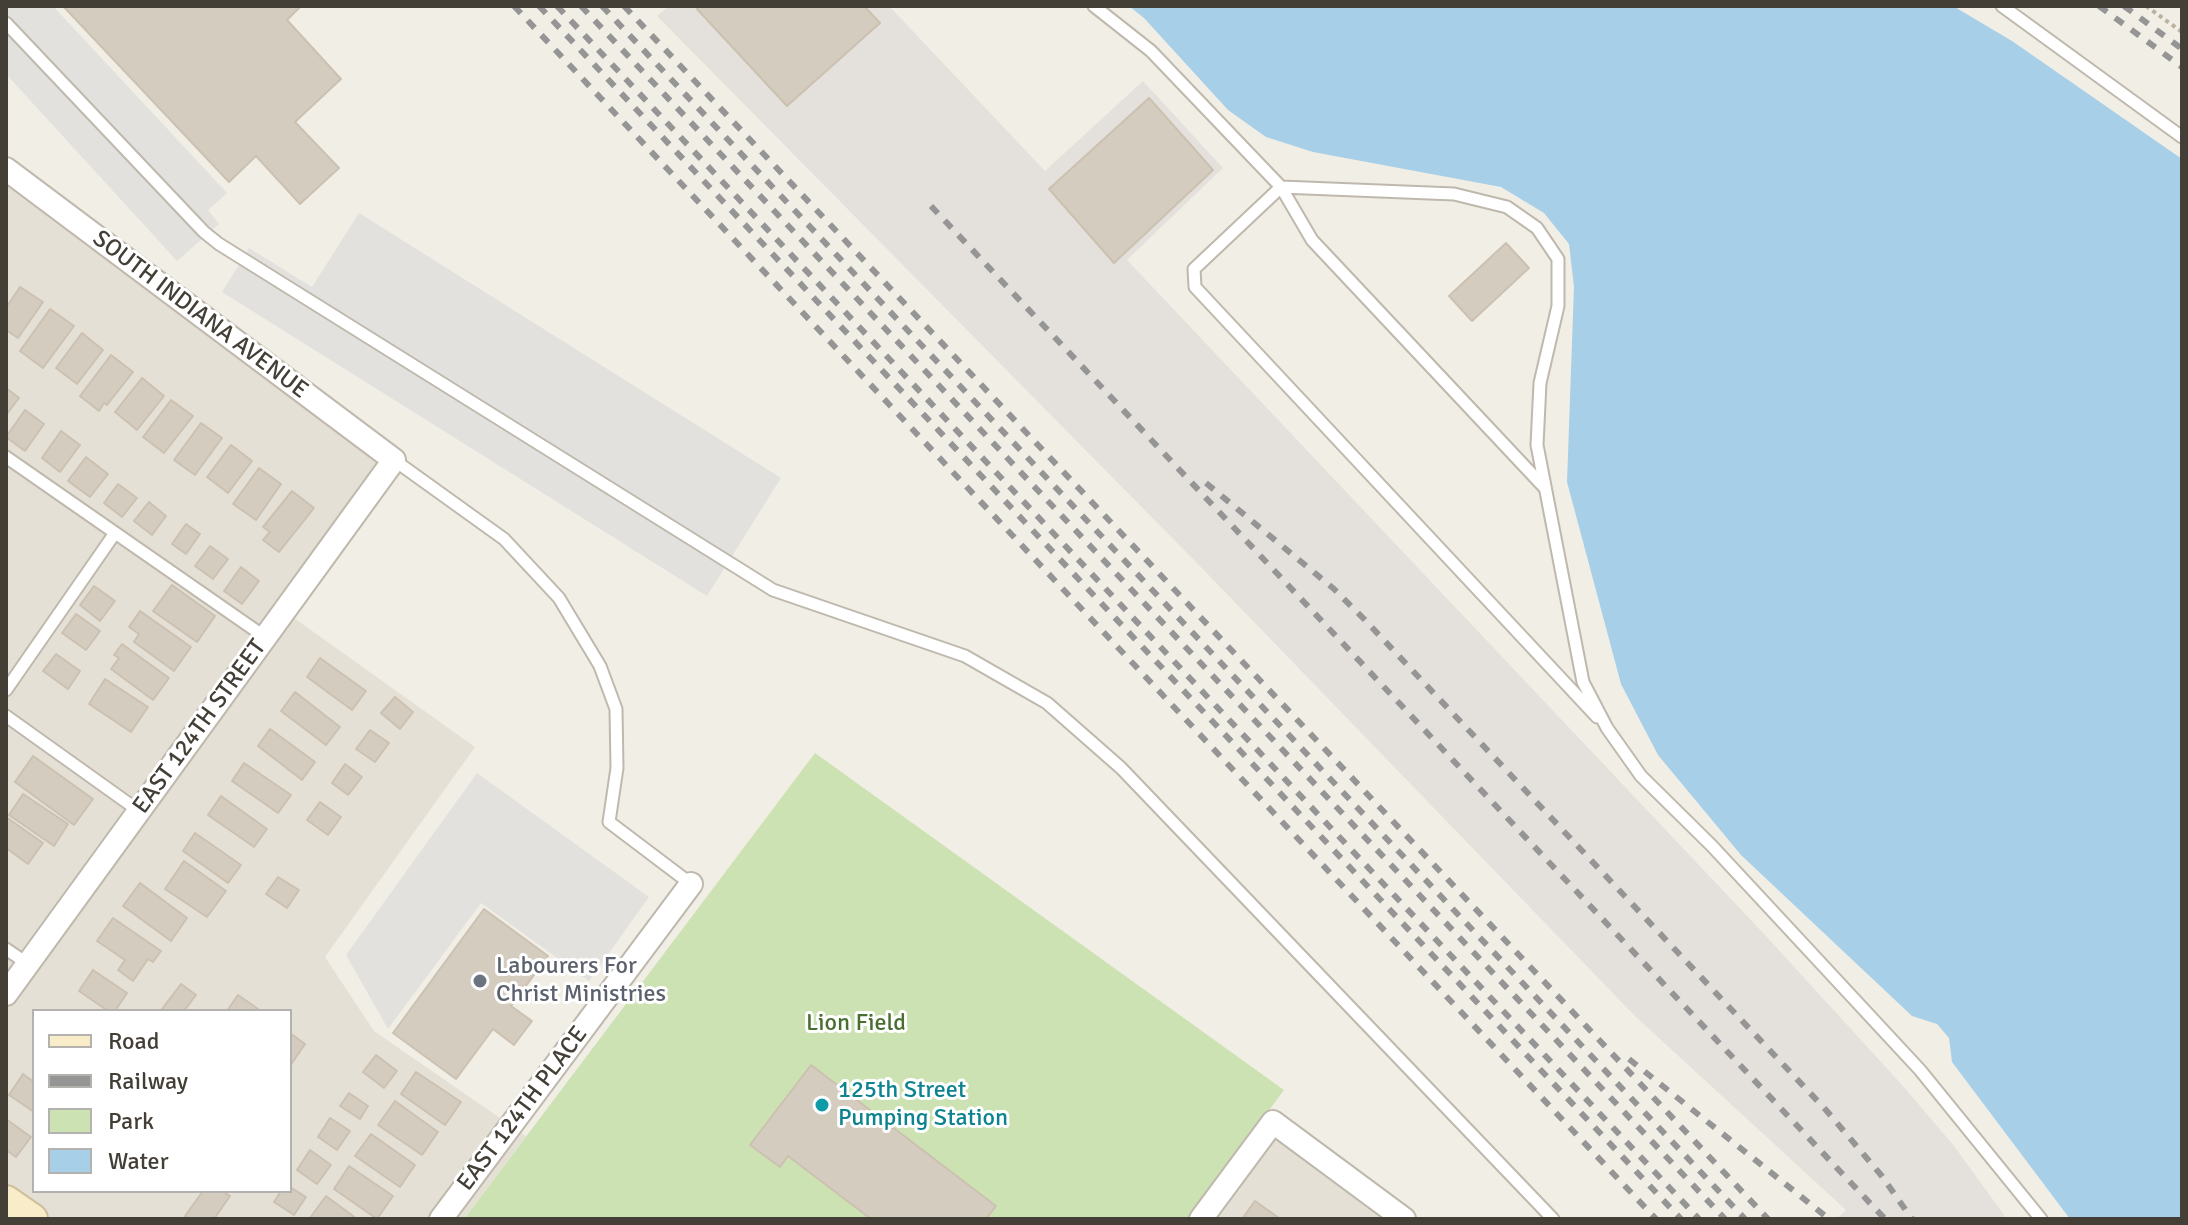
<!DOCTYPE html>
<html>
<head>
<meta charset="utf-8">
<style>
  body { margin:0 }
  #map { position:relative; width:2188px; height:1225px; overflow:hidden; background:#f1eee6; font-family:Signika,sans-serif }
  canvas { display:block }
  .frame { position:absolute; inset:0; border:8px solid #433e36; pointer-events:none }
  .legend { position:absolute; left:32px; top:1009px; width:260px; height:184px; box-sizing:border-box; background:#fff; border:2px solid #b4b2af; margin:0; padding:10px 14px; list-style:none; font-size:24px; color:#433e36 }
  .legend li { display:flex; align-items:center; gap:16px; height:40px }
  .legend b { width:40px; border:2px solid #b4b2af }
</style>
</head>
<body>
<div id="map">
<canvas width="2188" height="1225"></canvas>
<div class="frame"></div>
<ul class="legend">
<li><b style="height:10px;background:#f9edc9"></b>Road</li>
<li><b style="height:10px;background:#959595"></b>Railway</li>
<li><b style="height:22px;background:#cde2b3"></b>Park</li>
<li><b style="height:22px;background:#a8cfe8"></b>Water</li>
</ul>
</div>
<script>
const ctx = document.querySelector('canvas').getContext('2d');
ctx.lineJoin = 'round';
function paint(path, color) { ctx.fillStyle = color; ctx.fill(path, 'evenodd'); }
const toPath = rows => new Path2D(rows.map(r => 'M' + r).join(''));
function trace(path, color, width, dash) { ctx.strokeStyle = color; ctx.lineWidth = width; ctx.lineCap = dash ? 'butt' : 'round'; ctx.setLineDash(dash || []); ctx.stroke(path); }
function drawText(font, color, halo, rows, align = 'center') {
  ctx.font = font + ' Signika,sans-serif'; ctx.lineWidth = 6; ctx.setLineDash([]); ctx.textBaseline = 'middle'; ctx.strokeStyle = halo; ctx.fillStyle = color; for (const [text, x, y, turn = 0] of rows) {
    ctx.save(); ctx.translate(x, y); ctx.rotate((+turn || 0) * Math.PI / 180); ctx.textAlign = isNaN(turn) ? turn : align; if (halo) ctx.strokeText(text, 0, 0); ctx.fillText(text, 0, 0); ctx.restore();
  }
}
paint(toPath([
  [6,161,399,458,287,613,475,747,325,957,374,1031,526,1136,464,1219,6,1219],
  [34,1011,290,1011,290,1191,34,1191],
  [1270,1110,1418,1219,1188,1219]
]), '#e5e0d5');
paint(toPath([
  [669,6,889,6,1045,171,1143,81,1223,168,1127,260,1765,935,1903,1086,1954,1146,2007,1219,1836,1219,1846,1210,1635,1016,1196,562,657,16]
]), '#e4e0db');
paint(toPath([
  [815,753,1284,1090,1188,1219,464,1219]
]), '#cde2b3');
paint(toPath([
  [6,6,53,6,227,193,208,210,219,224,177,261,6,74],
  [359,213,781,478,707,596,222,292,249,248,312,287],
  [477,773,649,897,589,981,481,903,388,1029,346,955]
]), '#e3e1de');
paint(toPath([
  [1129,6,1953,6,2012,41,2182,159,2182,1219,2070,1219,1952,1062,1949,1038,1937,1024,1912,1016,1741,855,1658,755,1621,684,1567,482,1574,287,1569,244,1544,213,1501,187,1313,152,1266,137,1228,110,1144,18]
]), '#a8cfe8');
const building = toPath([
  [63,6,301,6,287,20,341,79,295,122,339,168,300,204,256,156,229,182,63,6],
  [700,6,864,6,880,23,787,106,697,9,700,6],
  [1149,98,1213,170,1114,263,1049,189,1149,98],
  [1506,243,1529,268,1472,321,1449,296,1506,243],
  [20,287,43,302,18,338,6,330,6,308,20,287],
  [50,309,74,326,43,368,20,351,50,309],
  [82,333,103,350,77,384,56,368,82,333],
  [111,355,133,372,107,405,104,403,99,411,80,396,111,355],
  [142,378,164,396,137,430,115,412,142,378],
  [6,388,19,398,6,415,6,388],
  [171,400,193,416,164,453,143,437,171,400],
  [25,410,44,424,25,451,6,437,25,410],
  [201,423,222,438,195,475,174,460,201,423],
  [61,431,80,445,60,472,42,458,61,431],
  [231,445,252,461,228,493,207,477,231,445],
  [86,457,108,474,90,497,68,481,86,457],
  [259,468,281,484,256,520,233,504,259,468],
  [118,484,137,498,122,517,104,503,118,484],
  [292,491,314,508,279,552,263,540,270,532,263,527,292,491],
  [149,502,166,516,152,535,134,521,149,502],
  [186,524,200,534,186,554,172,544,186,524],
  [210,546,228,559,213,579,195,566,210,546],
  [241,567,259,581,242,604,224,591,241,567],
  [172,585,215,616,197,642,153,611,172,585],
  [94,586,115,601,100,621,80,605,94,586],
  [140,611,191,647,174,671,134,642,139,634,129,627,140,611],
  [76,614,100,631,86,650,62,633,76,614],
  [122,644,169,678,153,700,111,669,119,658,114,655,122,644],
  [56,654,80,671,68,689,43,671,56,654],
  [320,658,366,691,352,710,307,677,320,658],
  [105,679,148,707,131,732,89,704,105,679],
  [295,692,340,727,326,745,281,711,295,692],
  [395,697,413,712,400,729,381,713,395,697],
  [270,729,315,762,302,780,258,746,270,729],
  [370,730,389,743,375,762,356,749,370,730],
  [33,756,93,799,74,825,15,782,33,756],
  [244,763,291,795,278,813,232,781,244,763],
  [345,764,362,777,348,795,332,783,345,764],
  [23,794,68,824,54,846,9,815,23,794],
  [221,796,267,829,254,847,208,815,221,796],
  [320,802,341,817,328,835,307,820,320,802],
  [6,817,43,843,28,864,6,848,6,817],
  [195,833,241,865,228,883,183,851,195,833],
  [184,861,226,891,207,917,165,889,184,861],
  [278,877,299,890,287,908,266,894,278,877],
  [140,883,187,918,171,941,123,906,140,883],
  [484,909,548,956,511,1006,532,1021,514,1045,493,1029,456,1079,393,1033,484,909],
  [113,918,161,951,153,962,148,959,133,981,118,970,125,960,97,941,113,918],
  [93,970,127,993,115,1011,108,1011,79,991,93,970],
  [181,984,196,995,184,1011,164,1011,162,1009,181,984],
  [238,995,258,1009,257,1011,227,1011,238,995],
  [290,1033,305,1044,290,1066,290,1033],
  [376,1055,397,1071,384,1088,363,1072,376,1055],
  [811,1065,996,1206,986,1219,871,1219,788,1156,780,1167,750,1145,811,1065],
  [416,1072,461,1102,445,1125,401,1094,416,1072],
  [23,1074,34,1082,34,1112,9,1095,23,1074],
  [349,1093,368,1106,360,1119,340,1106,349,1093],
  [395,1101,438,1132,422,1155,378,1125,395,1101],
  [330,1118,350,1131,337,1150,318,1137,330,1118],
  [6,1119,31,1137,16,1157,6,1150,6,1119],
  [371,1134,415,1165,400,1187,355,1156,371,1134],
  [310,1150,331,1165,317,1184,297,1170,310,1150],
  [349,1166,393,1196,377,1219,334,1189,349,1166],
  [290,1187,306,1197,294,1215,274,1202,281,1191,290,1191,290,1187],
  [203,1191,222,1191,230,1196,214,1219,183,1219,203,1191],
  [326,1196,357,1219,310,1218,326,1196],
  [1255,1201,1279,1218,1278,1219,1242,1219,1255,1201]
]);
paint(building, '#d5ccc0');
trace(building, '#ccc1b1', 2);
const service = toPath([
  [1094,6,1151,51,1281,187,1454,194,1507,207,1537,228,1558,259,1558,306,1540,383,1537,445,1583,682,1607,728,1641,776,1712,846,1920,1070,2041,1219],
  [2002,6,2182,137],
  [6,23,204,232,219,244,773,590,965,656,1047,703,1121,768,1553,1219],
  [6,457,265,637],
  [394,460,504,539,559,598,600,666,616,709,617,768,609,822,691,884],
  [1544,487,1312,240,1281,187,1194,269,1195,287,1597,717],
  [6,690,115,533],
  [6,716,139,811],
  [6,949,28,964]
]);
const minor = toPath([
  [6,169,394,460,6,994],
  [441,1219,691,884],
  [1201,1219,1273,1122,1404,1219]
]);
const secondary = toPath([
  [6,1201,32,1219]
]);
trace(service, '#bfb8ad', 15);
trace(minor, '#bfb8ad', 26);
trace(secondary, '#cdbf9a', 34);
trace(toPath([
  [2146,6,2182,32]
]), '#bcb19d', 4, [4, 4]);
trace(service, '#fff', 11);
trace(minor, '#fff', 22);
trace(secondary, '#f9edc9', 30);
trace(toPath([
  [514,6,1656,1219],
  [539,6,1681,1219],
  [557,6,1699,1219],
  [581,6,1725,1219],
  [602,6,1745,1219],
  [624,6,1768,1219],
  [2099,6,2182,67],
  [2124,6,2182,49],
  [931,206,1885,1219],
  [1206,483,1334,589,1364,619,1826,1110,1881,1175,1912,1219],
  [1629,1059,1829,1219]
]), '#959595', 6, [10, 10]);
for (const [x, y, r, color] of [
  [480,981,8,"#6b7280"],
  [822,1105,8,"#0f9aa8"]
]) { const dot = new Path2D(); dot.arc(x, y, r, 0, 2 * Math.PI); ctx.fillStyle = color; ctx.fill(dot); trace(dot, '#fff', 3); }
drawText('24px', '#433e36', '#fff', [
  ["SOUTH INDIANA AVENUE",200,315,37],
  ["EAST 124TH STREET",200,727,-54],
  ["EAST 124TH PLACE",523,1109,-53]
]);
drawText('24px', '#5b616d', '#fff', [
  ["Labourers For",496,967],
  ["Christ Ministries",496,995]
], 'left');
drawText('24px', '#486f30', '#fff', [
  ["Lion Field",856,1024]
]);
drawText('24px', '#0d838f', '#fff', [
  ["125th Street",838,1091],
  ["Pumping Station",838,1119]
], 'left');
</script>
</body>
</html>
